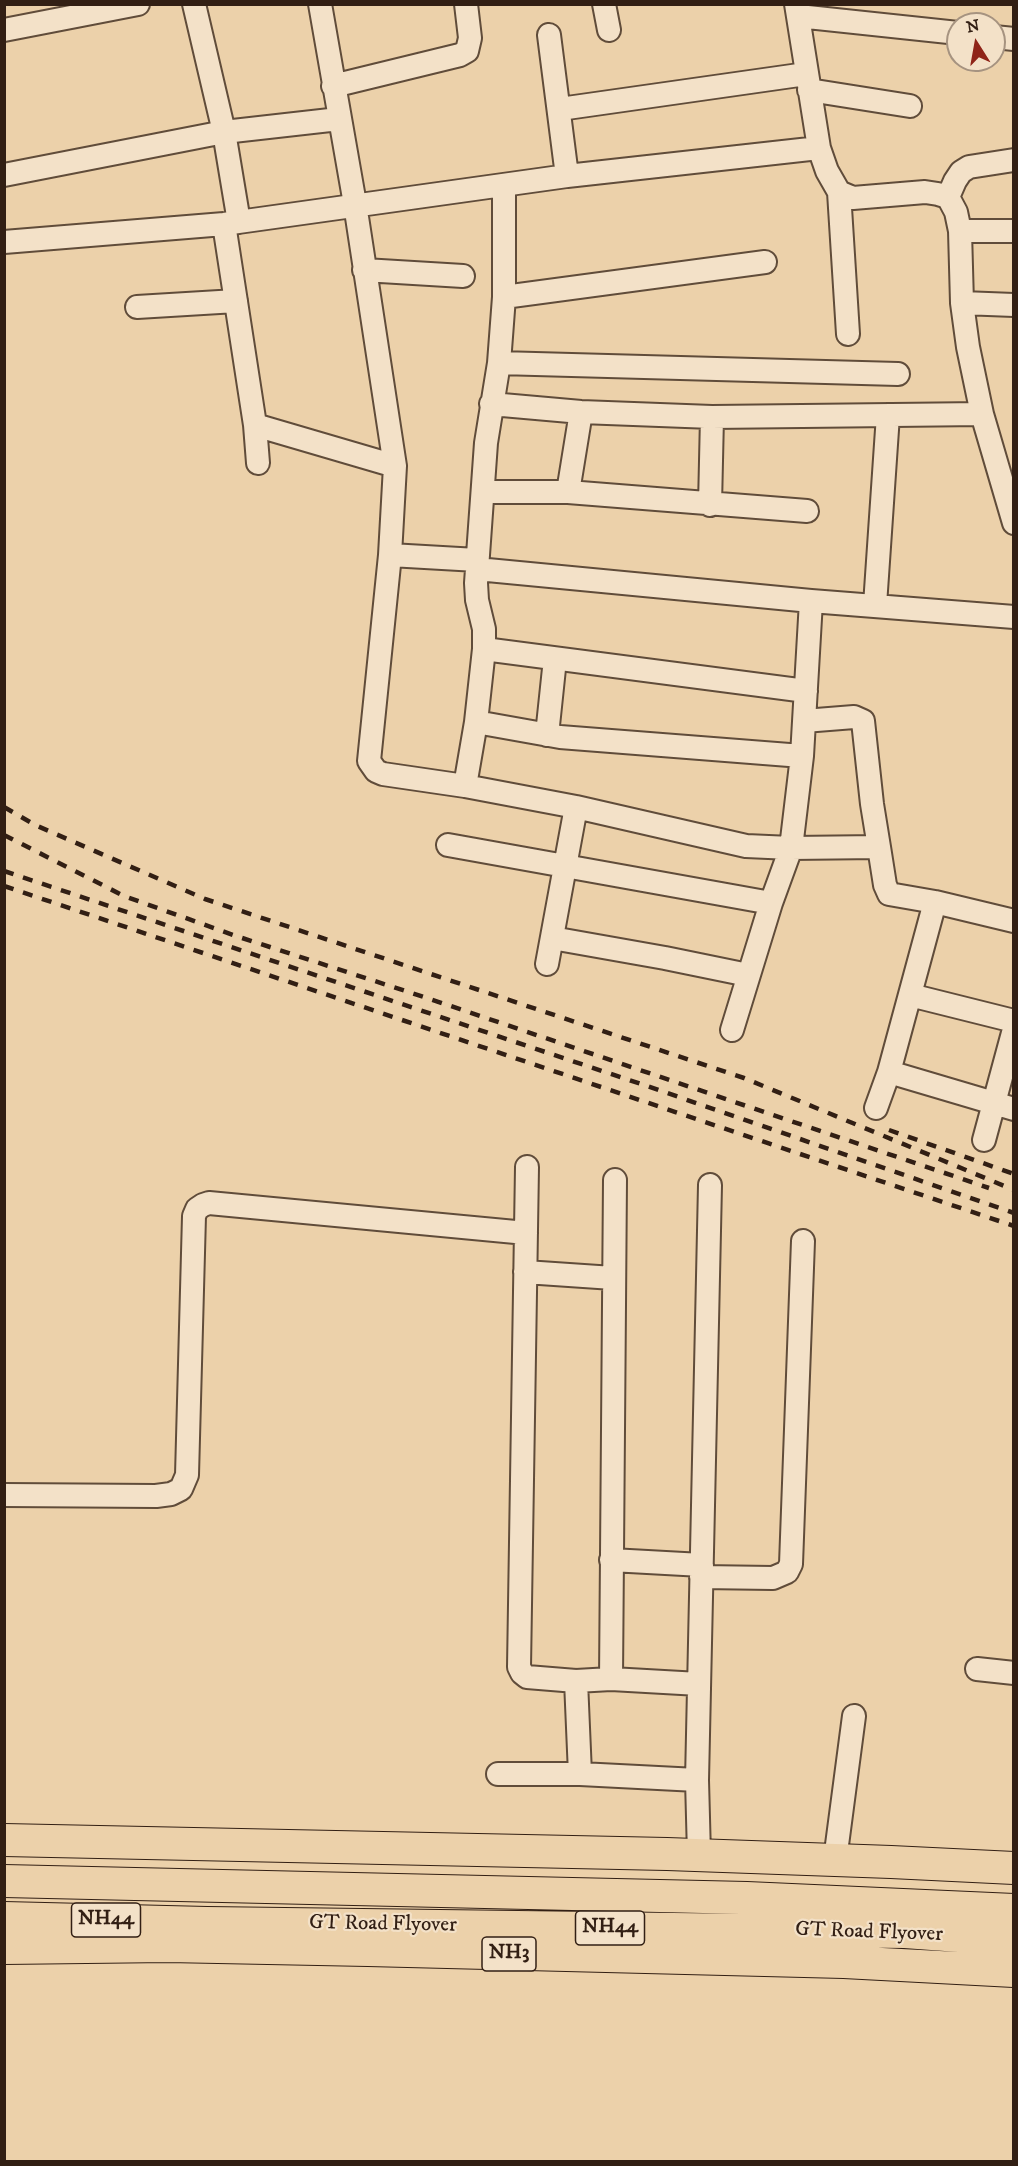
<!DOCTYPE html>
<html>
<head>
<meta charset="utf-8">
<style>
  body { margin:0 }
  #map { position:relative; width:1018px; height:2166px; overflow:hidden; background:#ecd1aa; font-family:"IM FELL DW Pica",serif }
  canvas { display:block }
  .frame { position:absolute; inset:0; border:6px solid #321f14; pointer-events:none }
  .north { position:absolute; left:946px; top:12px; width:60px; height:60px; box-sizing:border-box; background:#f3e1c8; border:2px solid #a69380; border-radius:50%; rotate:349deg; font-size:16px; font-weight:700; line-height:24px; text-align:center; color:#321f14 }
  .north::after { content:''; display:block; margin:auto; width:21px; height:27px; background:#8f2418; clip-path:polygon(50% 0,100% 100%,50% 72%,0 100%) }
</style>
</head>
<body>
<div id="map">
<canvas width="1018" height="2166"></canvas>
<div class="frame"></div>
<div class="north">N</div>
</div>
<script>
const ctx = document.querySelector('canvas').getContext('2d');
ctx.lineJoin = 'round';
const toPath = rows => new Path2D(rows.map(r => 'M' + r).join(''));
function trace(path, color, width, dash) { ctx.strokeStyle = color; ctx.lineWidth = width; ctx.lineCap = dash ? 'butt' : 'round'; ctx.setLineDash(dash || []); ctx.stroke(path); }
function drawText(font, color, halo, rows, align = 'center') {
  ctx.font = font + ' "IM FELL DW Pica",serif'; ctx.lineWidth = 4.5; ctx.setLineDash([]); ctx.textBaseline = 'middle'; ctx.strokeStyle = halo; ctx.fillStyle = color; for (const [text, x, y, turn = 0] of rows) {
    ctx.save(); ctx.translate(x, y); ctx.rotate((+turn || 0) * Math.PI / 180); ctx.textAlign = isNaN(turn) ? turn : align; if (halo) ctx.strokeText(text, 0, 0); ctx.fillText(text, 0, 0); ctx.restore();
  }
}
const minor = toPath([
  [194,4,224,132,239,222],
  [320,4,355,204,395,466,390,555,369,761,376,771,383,774,465,786,476,722,484,649,484,629,477,600,476,583,486,443,499,363,504,297,504,186],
  [604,4,609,30],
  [796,4,819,148,827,171,839,192,853,198,925,192,938,194,948,197,956,212,960,231,962,303,968,347,982,414,1014,523],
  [798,16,958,33],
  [4,30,138,4],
  [549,35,567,176],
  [994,37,1014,39],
  [333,86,460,55,467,51,470,38,466,4],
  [809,90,910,106],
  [560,109,806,74],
  [4,175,224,132,339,119],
  [839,192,848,334],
  [948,197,955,181,961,172,969,167,1014,160],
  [224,224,255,425,258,463],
  [960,231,1014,231],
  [4,242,224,224,567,176,819,148],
  [364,270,463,276],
  [504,297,765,262],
  [962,303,1014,305],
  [137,307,236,301],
  [499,363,898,374],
  [491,404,581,412,712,417,982,414],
  [255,425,395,466],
  [483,492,568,492,581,412],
  [568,492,807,511],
  [710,505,712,417],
  [390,555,477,560],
  [477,569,811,601,1014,617],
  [875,605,888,415],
  [484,649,806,691],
  [476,722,560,737,802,756],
  [547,735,555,659],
  [465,786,576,807,746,846,791,848,802,756,811,601],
  [448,845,771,903],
  [879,847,885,885,889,894,935,902,1014,921],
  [552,938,665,958,748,975],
  [547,964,576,807],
  [910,995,1014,1021],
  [732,1030,771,903,791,848,879,847,872,804,863,721,854,717,804,721],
  [889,1072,1014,1109],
  [876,1108,889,1072,935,902],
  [984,1140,1014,1029],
  [527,1167,519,1667,522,1673,527,1677,576,1681,611,1679,699,1684],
  [525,1272,613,1278],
  [4,1495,156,1496,171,1494,181,1489,187,1475,194,1216,197,1209,203,1205,209,1203,526,1233],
  [611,1560,702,1565],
  [701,1577,773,1578,787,1572,791,1564,803,1241],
  [977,1669,1014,1673],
  [611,1679,615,1180],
  [576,1681,580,1774],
  [498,1774,580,1774,697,1780],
  [699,1855,697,1780,710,1185],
  [835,1860,854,1716]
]);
const highway = toPath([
  [4,1840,667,1854,891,1862,1014,1868],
  [4,1881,747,1898,1014,1910],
  [4,1918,207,1923,905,1932,1014,1940],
  [4,1948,168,1946,368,1950,844,1962,1014,1971]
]);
trace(minor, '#604c3a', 26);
trace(highway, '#321f14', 34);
trace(minor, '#f3e1c8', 22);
trace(highway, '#ecd1aa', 32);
trace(toPath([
  [4,807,35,825,205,899,744,1078,1014,1190],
  [4,835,124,896,236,936,427,998,989,1188],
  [4,871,644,1085,1014,1213],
  [4,886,1014,1226],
  [889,1130,1014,1174]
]), '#321f14', 4.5, [10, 10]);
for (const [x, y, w] of [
  [106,1920,69],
  [610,1928,69],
  [509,1954,54]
]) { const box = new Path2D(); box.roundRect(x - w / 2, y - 17, w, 34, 4.5); ctx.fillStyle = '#f3e1c8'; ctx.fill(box); trace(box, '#321f14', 1.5); }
drawText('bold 20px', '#321f14', null, [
  ["NH44",106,1920],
  ["NH44",610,1928],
  ["NH3",509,1954]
]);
drawText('21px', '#321f14', '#f3e1c8', [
  ["GT Road Flyover",383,1925,1],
  ["GT Road Flyover",869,1933,2]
]);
</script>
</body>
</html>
